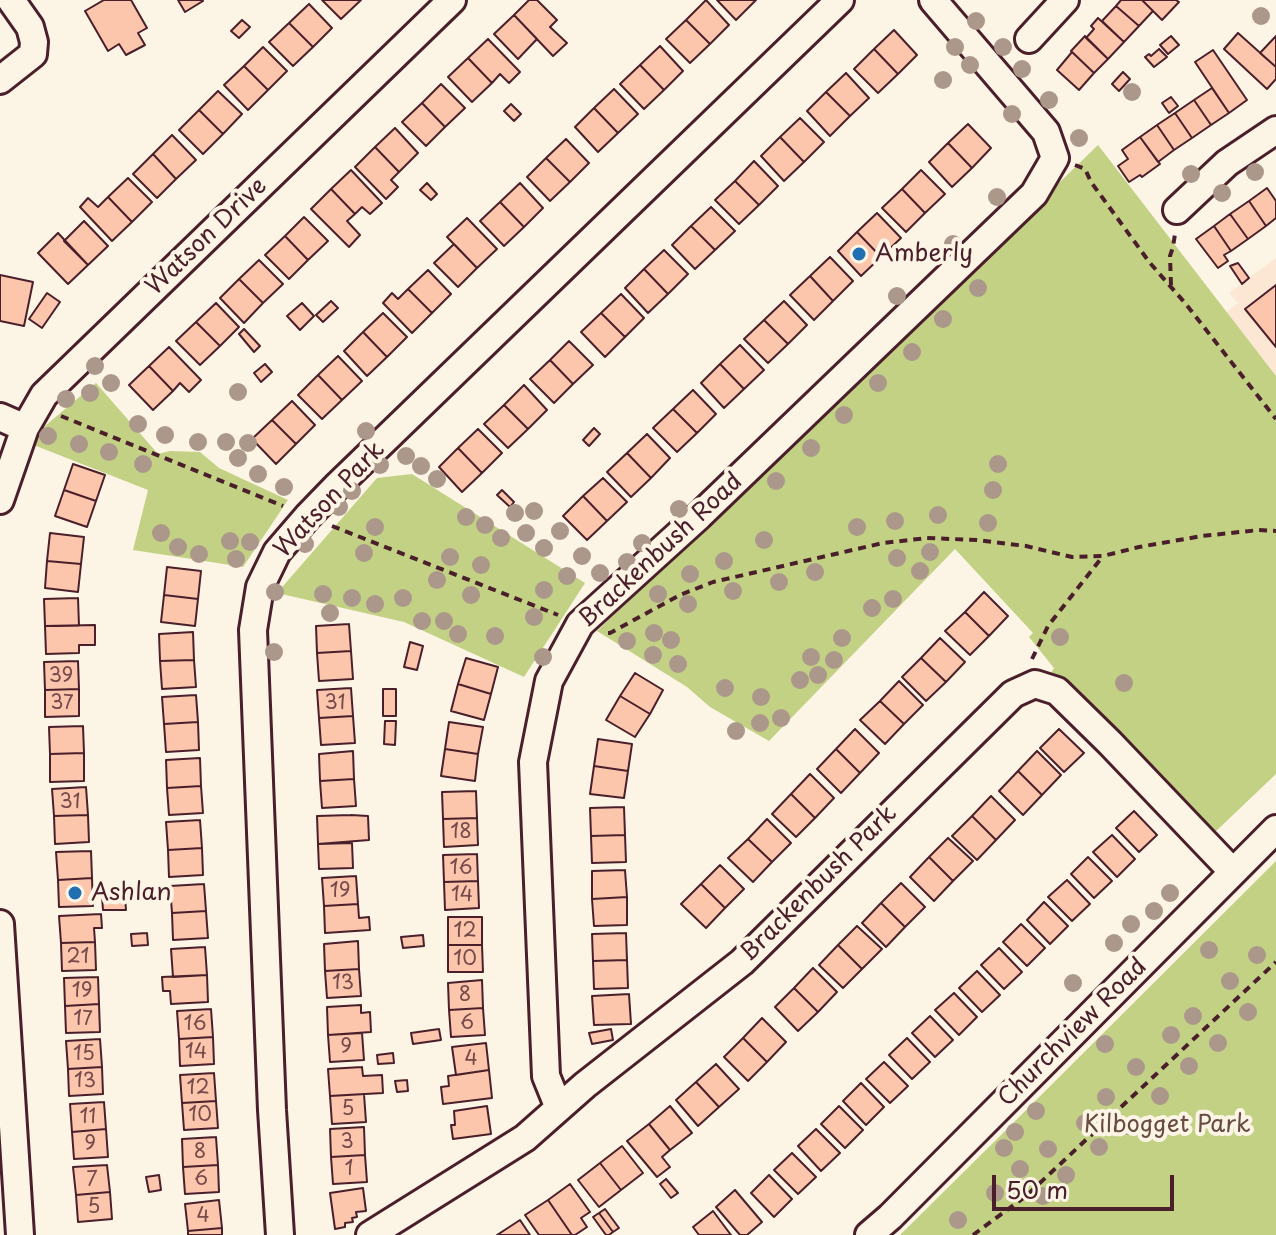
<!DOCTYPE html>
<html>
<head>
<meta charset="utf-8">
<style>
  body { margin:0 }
  #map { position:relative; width:1276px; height:1235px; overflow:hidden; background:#fcf5e5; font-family:"Playpen Sans",sans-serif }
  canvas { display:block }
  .scale { position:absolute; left:992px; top:1175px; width:182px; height:36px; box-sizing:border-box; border:4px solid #4a1f2b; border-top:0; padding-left:10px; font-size:24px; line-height:28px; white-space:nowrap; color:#4a1f2b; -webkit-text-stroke:6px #fcf5e5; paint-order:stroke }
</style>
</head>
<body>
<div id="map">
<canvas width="1276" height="1235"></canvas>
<div class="scale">50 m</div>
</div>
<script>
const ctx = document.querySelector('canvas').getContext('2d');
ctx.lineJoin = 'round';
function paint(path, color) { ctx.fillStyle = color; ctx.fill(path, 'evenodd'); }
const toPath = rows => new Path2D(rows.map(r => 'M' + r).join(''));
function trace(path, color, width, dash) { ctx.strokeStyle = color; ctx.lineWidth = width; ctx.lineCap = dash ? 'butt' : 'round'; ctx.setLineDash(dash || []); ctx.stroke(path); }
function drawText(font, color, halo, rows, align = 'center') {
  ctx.font = font + ' "Playpen Sans",sans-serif'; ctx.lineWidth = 8; ctx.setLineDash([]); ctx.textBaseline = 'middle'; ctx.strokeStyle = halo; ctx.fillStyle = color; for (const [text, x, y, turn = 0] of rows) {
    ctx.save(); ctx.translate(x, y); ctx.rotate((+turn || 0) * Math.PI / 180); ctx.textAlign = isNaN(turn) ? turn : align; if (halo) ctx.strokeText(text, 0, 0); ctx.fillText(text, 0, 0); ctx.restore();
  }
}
paint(toPath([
  [1276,258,1276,376,1225,313,1238,303,1229,293]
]), '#fce7d4');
paint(toPath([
  [1098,145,1276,376,1276,774,1213,834,1051,673,1054,668,1029,637,1033,633,955,549,769,741,710,707,687,687,597,631],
  [96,383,158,454,170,451,200,452,219,468,288,500,243,567,133,550,148,490,26,442],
  [412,474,585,583,524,677,404,622,277,593,377,478],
  [1276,861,1276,1235,900,1235,999,1137]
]), '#c3d185');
const building = toPath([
  [104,0,131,0,147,28,138,33,145,45,126,55,119,44,108,51,85,11,104,0],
  [178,0,202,0,203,1,185,12,178,0],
  [322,0,361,0,341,19,322,0],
  [529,0,537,0,557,20,550,27,567,43,553,56,514,15,529,0],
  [706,0,729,25,710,44,686,20,706,0],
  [717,0,756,0,736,20,717,0],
  [1121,0,1142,0,1153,11,1139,26,1116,6,1121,0],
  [1142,0,1176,0,1179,2,1162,20,1142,0],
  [309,4,332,28,313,47,289,23,309,4],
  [1116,6,1139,26,1124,42,1102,21,1116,6],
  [514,15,537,39,518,59,494,34,514,15],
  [1098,18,1124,42,1108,59,1086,38,1094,29,1091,26,1098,18],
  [242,20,250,27,239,38,231,31,242,20],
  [686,20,710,44,690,63,666,39,686,20],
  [289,23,313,47,293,66,269,42,289,23],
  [894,30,917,55,898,74,874,49,894,30],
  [1238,33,1276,67,1276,79,1267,89,1224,49,1238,33],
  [1085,36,1108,59,1094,73,1071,51,1085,36],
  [1171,36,1179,45,1168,54,1160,45,1171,36],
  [1276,36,1276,67,1260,53,1276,36],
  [488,39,520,72,509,83,500,74,492,83,468,58,488,39],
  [660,46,683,71,664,90,640,65,660,46],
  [263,47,287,71,268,90,244,66,263,47],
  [874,49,898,74,878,93,854,69,874,49],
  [1159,49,1167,57,1154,67,1145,57,1149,54,1151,56,1159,49],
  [1213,50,1247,100,1229,113,1195,62,1213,50],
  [1072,52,1094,73,1079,90,1057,70,1072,52],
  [468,58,492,83,472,102,448,77,468,58],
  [640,65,664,90,644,109,620,84,640,65],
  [244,66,268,90,248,110,224,85,244,66],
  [1123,72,1130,79,1119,91,1112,84,1123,72],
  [846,73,869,98,850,116,826,92,846,73],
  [441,84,465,108,445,127,422,103,441,84],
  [1212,88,1229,113,1211,125,1194,100,1212,88],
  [614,89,638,114,618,133,594,108,614,89],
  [218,91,242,114,223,134,199,110,218,91],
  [826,92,850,116,830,136,807,111,826,92],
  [1171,97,1178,106,1169,113,1162,103,1171,97],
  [1194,100,1211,125,1192,138,1175,113,1194,100],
  [422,103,445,127,426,146,402,122,422,103],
  [511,104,521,114,514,121,504,111,511,104],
  [594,108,618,133,598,152,575,127,594,108],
  [199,110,223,134,203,154,179,130,199,110],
  [1175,113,1192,138,1174,150,1157,125,1175,113],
  [800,118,824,142,804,162,780,137,800,118],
  [968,124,991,148,972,168,948,143,968,124],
  [1157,125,1174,150,1158,162,1140,137,1157,125],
  [395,128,418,153,399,172,375,147,395,128],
  [172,135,196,160,176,179,153,154,172,135],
  [780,137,804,162,784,181,761,156,780,137],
  [1140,137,1160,164,1142,177,1140,175,1129,182,1118,166,1128,159,1122,150,1140,137],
  [566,139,589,163,570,182,546,158,566,139],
  [948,143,972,168,952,187,929,162,948,143],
  [375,147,399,172,391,180,398,187,386,199,355,167,375,147],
  [153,154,176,179,157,198,133,174,153,154],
  [546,158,570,182,550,201,527,177,546,158],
  [754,161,778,186,759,205,735,181,754,161],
  [351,170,382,203,370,214,362,207,355,214,331,189,351,170],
  [921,170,945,194,925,213,902,189,921,170],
  [128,178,152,202,132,222,108,197,128,178],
  [735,181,759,205,739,224,715,200,735,181],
  [427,183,437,194,431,200,420,190,427,183],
  [520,183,543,208,524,227,500,202,520,183],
  [1267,188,1276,201,1276,218,1266,226,1249,201,1267,188],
  [331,189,355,214,347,221,360,235,349,247,311,209,331,189],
  [902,189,925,213,906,232,882,208,902,189],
  [108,197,132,222,112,241,80,207,88,198,98,207,108,197],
  [1249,201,1266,226,1248,239,1230,214,1249,201],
  [500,202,524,227,504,246,480,221,500,202],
  [711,207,735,231,715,250,691,226,711,207],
  [877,213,901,238,881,257,857,232,877,213],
  [1230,214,1248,239,1231,251,1214,226,1230,214],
  [304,217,328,241,308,260,285,236,304,217],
  [467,218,497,249,477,268,447,237,467,218],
  [84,221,108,246,88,265,64,241,84,221],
  [691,226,715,250,695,269,672,245,691,226],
  [1214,226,1231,251,1224,255,1228,261,1218,268,1196,239,1214,226],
  [857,232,881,257,861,276,838,251,857,232],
  [58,233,88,265,68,284,38,253,58,233],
  [285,236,308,260,289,279,265,255,285,236],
  [454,244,477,268,458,287,434,263,454,244],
  [664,250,688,274,668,294,644,269,664,250],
  [830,257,853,281,833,301,810,276,830,257],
  [259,260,283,284,263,303,239,279,259,260],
  [1238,263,1249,278,1242,284,1230,266,1238,263],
  [644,269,668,294,648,313,625,288,644,269],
  [428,270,451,294,432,313,408,289,428,270],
  [0,275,33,282,24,326,0,321,0,275],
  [810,276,833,301,814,320,790,295,810,276],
  [239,279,263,303,244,323,220,298,239,279],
  [1276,285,1276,347,1245,309,1276,285],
  [408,289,432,313,412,333,383,303,392,293,398,299,408,289],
  [47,293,60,302,42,328,29,319,47,293],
  [621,294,644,318,625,337,601,313,621,294],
  [331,301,338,308,323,322,316,315,331,301],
  [784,301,807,325,788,344,764,320,784,301],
  [216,303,239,327,220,346,196,322,216,303],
  [302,303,314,316,300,330,287,316,302,303],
  [383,313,407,337,387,357,363,332,383,313],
  [601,313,625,337,605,357,581,332,601,313],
  [764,320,788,344,768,363,744,339,764,320],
  [196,322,220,346,200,365,176,341,196,322],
  [244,329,260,346,254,352,239,334,244,329],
  [363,332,387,357,367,376,344,351,363,332],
  [569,341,593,365,573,384,550,360,569,341],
  [740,345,764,370,744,389,720,364,740,345],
  [169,347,201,380,189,392,180,383,173,391,149,366,169,347],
  [338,356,362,381,342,400,318,375,338,356],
  [550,360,573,384,554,403,530,379,550,360],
  [265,364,272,372,261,382,254,373,265,364],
  [720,364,744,389,724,408,701,383,720,364],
  [149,366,173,391,153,410,129,385,149,366],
  [318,375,342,400,322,419,298,395,318,375],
  [524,385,547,410,528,429,504,405,524,385],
  [693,390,716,414,697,433,673,409,693,390],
  [292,401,315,425,296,444,272,420,292,401],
  [504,405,528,429,508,448,484,424,504,405],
  [673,409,697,433,677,452,653,428,673,409],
  [272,420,296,444,276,464,252,439,272,420],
  [594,428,600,434,589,446,583,440,594,428],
  [478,429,502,453,482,473,458,448,478,429],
  [647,434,670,458,651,478,627,453,647,434],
  [458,448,482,473,462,492,439,467,458,448],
  [627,453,651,478,631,497,607,472,627,453],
  [73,464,105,475,96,501,64,490,73,464],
  [603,478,627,502,607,521,583,496,603,478],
  [64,490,96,501,87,527,55,516,64,490],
  [502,490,514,502,510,507,497,495,502,490],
  [583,496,607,521,587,540,563,516,583,496],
  [50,533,84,537,81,564,47,561,50,533],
  [47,561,81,564,78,592,45,588,47,561],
  [167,567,201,571,198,599,164,595,167,567],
  [984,592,1008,616,989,636,965,612,984,592],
  [164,595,198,599,195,626,161,622,164,595],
  [78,598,79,626,45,626,44,599,78,598],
  [965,612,989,636,970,655,945,631,965,612],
  [349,624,351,651,317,653,316,626,349,624],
  [95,625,95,645,79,645,79,653,46,654,45,626,95,625],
  [193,632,194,660,160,661,159,634,193,632],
  [940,638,965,662,946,682,921,658,940,638],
  [410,642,423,646,417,670,404,667,410,642],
  [351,651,353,679,319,681,317,653,351,651],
  [466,658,498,667,491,694,458,684,466,658],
  [921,658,946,682,926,701,902,677,921,658],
  [194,660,196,687,162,689,160,661,194,660],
  [78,661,79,689,45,690,44,662,78,661],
  [635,673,663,690,650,714,620,696,635,673],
  [899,681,923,705,904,724,880,701,899,681],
  [458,684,491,694,484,720,451,711,458,684],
  [351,688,353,716,319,718,317,690,351,688],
  [79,689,79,716,45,717,45,690,79,689],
  [383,689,396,689,396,716,383,716,383,689],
  [196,695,198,722,164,724,162,697,196,695],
  [620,696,650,714,635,737,606,720,620,696],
  [880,701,904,724,885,744,860,720,880,701],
  [353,716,355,743,321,745,319,718,353,716],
  [385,721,396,721,395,745,384,744,385,721],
  [198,722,199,750,166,752,164,724,198,722],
  [449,722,483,727,478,754,445,749,449,722],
  [83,726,84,753,50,754,49,727,83,726],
  [855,729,879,753,860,773,836,749,855,729],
  [1059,729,1084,753,1064,772,1040,748,1059,729],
  [598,739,632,744,628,771,594,766,598,739],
  [445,749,478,754,475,781,441,776,445,749],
  [836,749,860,773,841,793,817,769,836,749],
  [353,751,354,779,320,781,319,754,353,751],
  [1037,751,1061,775,1042,795,1018,771,1037,751],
  [84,753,84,781,50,782,50,754,84,753],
  [200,758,201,786,167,788,166,760,200,758],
  [594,766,628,771,624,798,590,794,594,766],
  [1018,771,1042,795,1023,815,999,791,1018,771],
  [810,774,834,798,815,818,791,794,810,774],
  [354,779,356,806,322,808,320,781,354,779],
  [201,786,203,813,169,815,167,788,201,786],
  [86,787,88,815,54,816,52,789,86,787],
  [476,791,477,818,443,819,442,792,476,791],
  [791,794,815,818,796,837,772,814,791,794],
  [991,796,1015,820,996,840,972,816,991,796],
  [624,807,625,835,591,836,590,808,624,807],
  [1134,811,1157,835,1139,852,1116,828,1134,811],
  [88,815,89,842,55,844,54,816,88,815],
  [351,815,368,816,369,840,318,844,317,816,351,815],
  [972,816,996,840,977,860,952,836,972,816],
  [477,818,478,845,444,847,443,819,477,818],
  [767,819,791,843,772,862,748,839,767,819],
  [200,820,202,848,168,850,166,822,200,820],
  [625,835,626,862,592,863,591,836,625,835],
  [1112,835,1135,859,1117,877,1093,852,1112,835],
  [948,838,973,861,953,881,929,857,948,838],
  [748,839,772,862,753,882,728,858,748,839],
  [352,843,353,868,319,869,318,844,352,843],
  [202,848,203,875,169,877,168,850,202,848],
  [91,851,92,878,58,880,56,852,91,851],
  [477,854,478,881,444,882,443,855,477,854],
  [929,857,953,881,934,901,910,877,929,857],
  [1088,857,1112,881,1094,898,1071,874,1088,857],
  [720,865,744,889,725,908,701,884,720,865],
  [625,870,627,897,592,899,592,871,625,870],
  [356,876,358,904,324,906,322,878,356,876],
  [92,878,93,906,59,907,58,880,92,878],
  [1067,880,1090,904,1072,921,1048,897,1067,880],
  [478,881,479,908,445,910,444,882,478,881],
  [901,883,925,907,905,927,881,903,901,883],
  [204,884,206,911,172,913,170,886,204,884],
  [701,884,725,908,706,928,681,904,701,884],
  [102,897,125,897,126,910,103,910,102,897],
  [627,897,627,925,594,926,592,899,627,897],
  [1044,902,1068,926,1050,944,1027,920,1044,902],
  [881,903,905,927,886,947,862,923,881,903],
  [358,904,359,918,369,917,370,930,325,933,324,906,358,904],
  [206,911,208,938,173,940,172,913,206,911],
  [101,914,102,928,94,928,95,942,61,943,59,916,101,914],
  [448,917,482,917,482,945,448,945,448,917],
  [1021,924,1045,948,1027,966,1003,942,1021,924],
  [857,926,882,949,862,969,838,945,857,926],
  [147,933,148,945,132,946,131,934,147,933],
  [626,933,627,960,593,961,592,934,626,933],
  [423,935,424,946,403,948,401,937,423,935],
  [358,941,359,969,325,971,324,944,358,941],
  [95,942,96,970,62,971,61,943,95,942],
  [448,945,482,945,483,972,448,972,448,945],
  [838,945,862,969,843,988,819,965,838,945],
  [205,947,207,975,173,977,171,949,205,947],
  [999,948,1022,972,1004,989,981,965,999,948],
  [627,960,628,988,594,989,593,961,627,960],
  [813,968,837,992,818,1012,794,988,813,968],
  [359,969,361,996,327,998,325,971,359,969],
  [977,971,1000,995,982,1012,959,988,977,971],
  [207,975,208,1002,171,1004,170,991,163,991,162,977,207,975],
  [98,977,99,1004,65,1006,64,978,98,977],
  [482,980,483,1008,449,1010,448,983,482,980],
  [794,988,818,1012,798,1031,775,1007,794,988],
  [954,993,977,1017,959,1035,935,1010,954,993],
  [629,994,631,1024,594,1025,592,996,629,994],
  [99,1004,100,1032,66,1033,65,1006,99,1004],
  [361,1005,361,1013,370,1012,371,1032,328,1035,327,1007,361,1005],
  [483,1008,485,1035,451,1037,449,1010,483,1008],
  [211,1009,213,1037,179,1039,177,1011,211,1009],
  [930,1016,953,1040,935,1057,912,1033,930,1016],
  [762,1018,786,1042,767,1062,743,1038,762,1018],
  [439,1029,441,1040,413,1044,411,1033,439,1029],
  [611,1029,613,1040,592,1044,589,1033,611,1029],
  [362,1033,364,1060,330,1062,328,1035,362,1033],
  [213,1037,214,1064,180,1066,179,1039,213,1037],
  [743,1038,767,1062,748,1081,724,1057,743,1038],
  [907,1038,930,1062,912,1079,889,1055,907,1038],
  [100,1039,102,1067,68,1069,66,1041,100,1039],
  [486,1043,489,1070,456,1075,452,1047,486,1043],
  [393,1053,394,1063,378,1064,377,1055,393,1053],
  [884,1062,908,1086,890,1103,866,1079,884,1062],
  [716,1064,739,1089,719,1107,696,1082,716,1064],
  [102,1067,103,1094,69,1096,68,1069,102,1067],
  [362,1067,363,1076,382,1075,383,1093,330,1096,328,1069,362,1067],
  [489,1070,492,1098,443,1104,441,1087,449,1086,448,1076,489,1070],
  [214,1073,216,1101,182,1103,180,1075,214,1073],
  [407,1080,408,1091,397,1092,395,1081,407,1080],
  [696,1082,719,1107,698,1126,676,1100,696,1082],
  [861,1083,884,1107,866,1125,843,1101,861,1083],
  [364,1094,366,1122,332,1124,330,1096,364,1094],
  [216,1101,218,1128,184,1130,182,1103,216,1101],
  [104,1102,106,1129,72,1132,70,1104,104,1102],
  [487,1106,491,1134,453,1139,451,1125,455,1125,454,1111,487,1106],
  [670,1106,692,1133,670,1150,649,1124,670,1106],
  [839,1106,863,1130,845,1148,821,1124,839,1106],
  [649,1124,670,1150,662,1157,670,1167,657,1177,627,1141,649,1124],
  [364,1127,365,1155,331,1157,330,1129,364,1127],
  [106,1129,108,1157,74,1159,72,1132,106,1129],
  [816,1129,840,1153,821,1171,798,1146,816,1129],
  [216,1137,218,1165,183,1167,182,1139,216,1137],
  [622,1146,643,1173,621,1190,600,1163,622,1146],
  [792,1153,816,1177,798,1194,774,1170,792,1153],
  [365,1155,367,1182,333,1184,331,1157,365,1155],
  [600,1163,621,1190,599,1207,578,1180,600,1163],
  [107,1165,110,1192,76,1195,73,1167,107,1165],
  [218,1165,219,1192,185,1194,183,1167,218,1165],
  [159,1175,161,1190,149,1192,146,1177,159,1175],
  [769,1175,792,1199,774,1217,751,1193,769,1175],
  [666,1179,678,1193,671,1198,660,1184,666,1179],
  [570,1184,590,1212,581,1218,587,1227,575,1235,572,1235,548,1200,570,1184],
  [363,1188,366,1211,356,1212,357,1217,352,1218,353,1222,345,1223,345,1227,335,1229,330,1193,363,1188],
  [735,1190,762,1222,747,1235,740,1235,716,1207,735,1190],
  [110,1192,112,1219,78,1222,76,1195,110,1192],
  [219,1200,222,1228,188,1231,185,1204,219,1200],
  [548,1200,572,1235,539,1235,525,1215,548,1200],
  [605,1209,619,1228,613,1232,599,1213,605,1209],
  [713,1211,731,1235,699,1235,693,1227,713,1211],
  [599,1213,613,1232,609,1235,606,1235,593,1217,599,1213],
  [520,1220,530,1235,497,1235,520,1220],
  [222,1228,222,1235,188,1235,188,1231,222,1228]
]);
paint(building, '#fbc6ac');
trace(building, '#4a1f2b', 2);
const minor = toPath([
  [1029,39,1065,0],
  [0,80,33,54,34,42,30,27,11,0],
  [1177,210,1227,163,1276,130],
  [0,417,25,428],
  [0,500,25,428,44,395,452,0],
  [0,924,20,1235],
  [559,1108,546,1076,533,762,549,681,580,624,699,516,1034,194,1055,158,1046,132,933,0],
  [280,1235,272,1110,253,630,260,587,277,552,308,516,338,485,840,0],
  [370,1235,525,1138,585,1085,742,962,1013,694,1035,684,1057,691,1110,743,1233,872],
  [869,1235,890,1217,1276,829]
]);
trace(minor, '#4a1f2b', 32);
trace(toPath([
  [1075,165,1085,169,1091,182,1150,263,1185,303,1276,419],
  [1171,285,1170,256,1173,247,1175,234],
  [61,416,283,506],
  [332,526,558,615],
  [608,633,610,633,680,595,713,582,883,543,927,538,977,540,1026,546,1072,557,1103,556,1139,547,1202,536,1259,530,1276,531],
  [1032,659,1048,626,1103,556],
  [973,1235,1026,1196,1276,962]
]), '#4a1f2b', 4, [8, 6]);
trace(minor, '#fcf5e5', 26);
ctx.fillStyle = '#ab988b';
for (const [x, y] of [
  [1261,16],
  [976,21],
  [955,47],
  [1003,47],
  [970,65],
  [1022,69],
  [943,80],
  [1132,92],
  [1049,100],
  [1012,114],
  [1079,138],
  [1255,172],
  [1191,174],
  [1222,193],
  [997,197],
  [953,244],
  [978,288],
  [897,296],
  [943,319],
  [912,352],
  [95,366],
  [111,383],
  [878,383],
  [238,392],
  [90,393],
  [66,399],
  [844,415],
  [138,424],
  [366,431],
  [165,435],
  [48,436],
  [198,442],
  [226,442],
  [248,443],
  [79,444],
  [811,448],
  [109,452],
  [406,456],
  [238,458],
  [143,464],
  [998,464],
  [380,465],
  [421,466],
  [258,474],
  [437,479],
  [776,481],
  [284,487],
  [993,490],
  [352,491],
  [339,507],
  [679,509],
  [534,511],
  [515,513],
  [938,515],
  [466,517],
  [895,521],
  [988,523],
  [485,525],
  [375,527],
  [857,527],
  [560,531],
  [161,533],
  [526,533],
  [501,538],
  [764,540],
  [230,541],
  [250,542],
  [642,543],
  [305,544],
  [178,547],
  [544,548],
  [930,552],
  [364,553],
  [199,554],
  [582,556],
  [450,557],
  [897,558],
  [236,559],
  [724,561],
  [627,562],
  [481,565],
  [920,571],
  [815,572],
  [600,573],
  [690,574],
  [567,576],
  [437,580],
  [779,582],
  [544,590],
  [733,591],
  [275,592],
  [323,594],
  [658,594],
  [471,595],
  [352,598],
  [403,598],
  [893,599],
  [375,604],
  [688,604],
  [872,608],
  [330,613],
  [534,617],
  [422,621],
  [444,621],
  [654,633],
  [458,634],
  [495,636],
  [1060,637],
  [842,638],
  [671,640],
  [627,641],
  [274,652],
  [653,655],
  [543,657],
  [811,657],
  [834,660],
  [678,664],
  [818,675],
  [800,680],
  [1124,683],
  [725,688],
  [761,697],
  [781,718],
  [760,723],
  [736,731],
  [1170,893],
  [1154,911],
  [1131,924],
  [1114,943],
  [1209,950],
  [1257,955],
  [1230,981],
  [1073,983],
  [1248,1012],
  [1193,1016],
  [1171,1035],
  [1218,1043],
  [1105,1044],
  [1189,1066],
  [1136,1067],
  [1160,1096],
  [1106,1097],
  [1036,1111],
  [1085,1123],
  [1129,1126],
  [1015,1132],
  [1099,1147],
  [1004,1148],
  [1048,1149],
  [1020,1169],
  [1066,1175],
  [995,1193],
  [1043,1196],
  [958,1220]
]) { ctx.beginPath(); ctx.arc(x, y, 9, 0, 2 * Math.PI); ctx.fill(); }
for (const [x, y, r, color] of [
  [859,254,8,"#1f6fb2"],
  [75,893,8,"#1f6fb2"]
]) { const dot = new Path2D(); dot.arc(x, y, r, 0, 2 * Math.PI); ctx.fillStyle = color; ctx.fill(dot); trace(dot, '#fcf5e5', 3); }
drawText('20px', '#76494b', null, [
  ["39",61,676],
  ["37",62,703],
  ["31",335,703],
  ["31",70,802],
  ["18",461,832],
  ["16",461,868],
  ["19",340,891],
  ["14",462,895],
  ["12",465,931],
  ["21",78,957],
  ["10",465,959],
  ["13",343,983],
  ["19",82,991],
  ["8",465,995],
  ["17",83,1019],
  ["6",467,1023],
  ["16",195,1024],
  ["9",346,1047],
  ["14",196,1052],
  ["15",84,1054],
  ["4",471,1059],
  ["13",85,1081],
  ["12",198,1088],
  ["5",348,1109],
  ["10",200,1115],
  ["11",88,1117],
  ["3",347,1142],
  ["9",90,1144],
  ["8",200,1152],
  ["1",349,1169],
  ["6",201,1179],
  ["7",92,1180],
  ["5",94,1207],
  ["4",203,1216]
]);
drawText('24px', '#4a1f2b', '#fcf5e5', [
  ["Watson Drive",207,237,-44],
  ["Watson Park",330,500,-47],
  ["Brackenbush Road",661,551,-43],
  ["Brackenbush Park",819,884,-45],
  ["Churchview Road",1073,1033,-45]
]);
drawText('24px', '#4a1f2b', '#fcf5e5', [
  ["Amberly",875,254],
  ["Ashlan",91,893]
], 'left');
drawText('24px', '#684c42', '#fcf5e5', [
  ["Kilbogget Park",1167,1125]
]);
</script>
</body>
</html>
